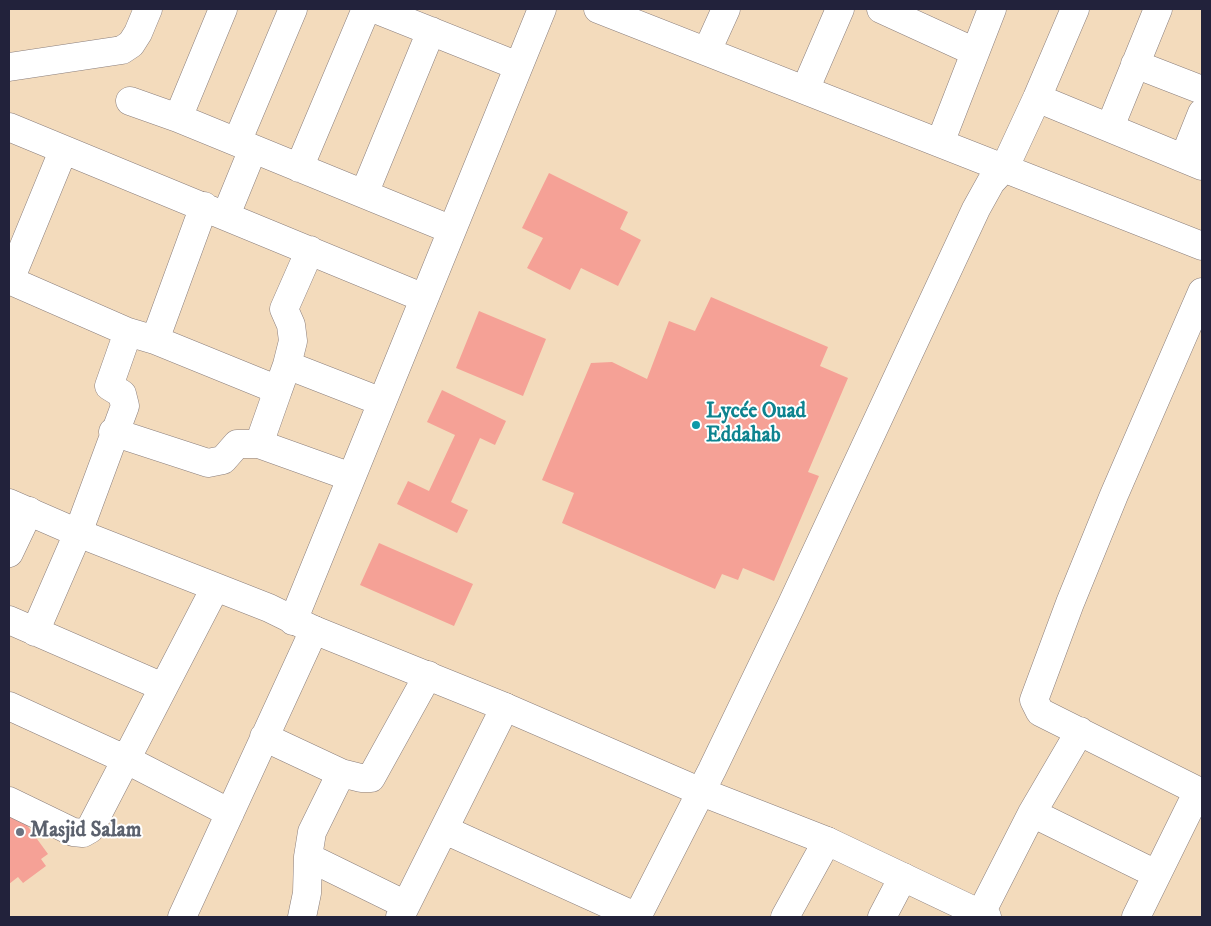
<!DOCTYPE html>
<html>
<head>
<meta charset="utf-8">
<style>
  body { margin:0 }
  #map { position:relative; width:1211px; height:926px; overflow:hidden; background:#f3dbbc; font-family:"IM FELL DW Pica",serif }
  canvas { display:block }
  .frame { position:absolute; inset:0; border:10px solid #22223b; pointer-events:none }
</style>
</head>
<body>
<div id="map">
<canvas width="1211" height="926"></canvas>
<div class="frame"></div>
</div>
<script>
const ctx = document.querySelector('canvas').getContext('2d');
ctx.lineJoin = 'round';
function paint(path, color) { ctx.fillStyle = color; ctx.fill(path, 'evenodd'); }
const toPath = rows => new Path2D(rows.map(r => 'M' + r).join(''));
function trace(path, color, width, dash) { ctx.strokeStyle = color; ctx.lineWidth = width; ctx.lineCap = dash ? 'butt' : 'round'; ctx.setLineDash(dash || []); ctx.stroke(path); }
function drawText(font, color, halo, rows, align = 'center') {
  ctx.font = font + ' "IM FELL DW Pica",serif'; ctx.lineWidth = 4; ctx.setLineDash([]); ctx.textBaseline = 'middle'; ctx.strokeStyle = halo; ctx.fillStyle = color; for (const [text, x, y, turn = 0] of rows) {
    ctx.save(); ctx.translate(x, y); ctx.rotate((+turn || 0) * Math.PI / 180); ctx.textAlign = isNaN(turn) ? turn : align; if (halo) ctx.strokeText(text, 0, 0); ctx.fillText(text, 0, 0); ctx.restore();
  }
}
paint(toPath([
  [549,173,628,212,620,229,641,240,618,286,581,268,570,290,527,268,543,238,522,228],
  [711,297,828,347,820,366,848,378,808,472,819,476,774,581,743,568,738,580,722,574,715,589,562,523,574,493,542,480,591,363,612,362,647,379,669,321,695,331],
  [479,311,546,339,523,396,456,368],
  [442,390,506,421,495,445,480,438,451,502,468,510,457,533,397,504,408,481,429,491,455,435,427,422],
  [379,543,473,584,454,626,360,585],
  [13,806,48,854,41,859,46,866,23,883,18,877,9,884,9,810]
]), '#f5a196');
const minor = toPath([
  [375,9,518,66],
  [598,9,1202,246],
  [881,9,975,52],
  [707,51,726,9],
  [1135,64,1202,90],
  [9,67,122,50,131,44,138,33,148,9],
  [805,90,840,9],
  [1037,98,1202,166],
  [130,101,178,118,452,230],
  [178,118,223,9],
  [9,127,424,298],
  [1110,127,1158,9],
  [237,142,293,9],
  [940,143,992,9],
  [1184,158,1202,113],
  [299,168,366,9],
  [364,194,431,31],
  [226,215,253,149],
  [9,280,128,332,155,340,278,390,287,365,293,341,291,325,284,309,310,250],
  [10,280,63,151],
  [1202,292,1114,495,1070,603,1034,700,1040,712,1202,793],
  [155,340,204,206],
  [287,365,382,402],
  [113,432,208,463,223,460,237,444,259,444,351,477],
  [259,444,278,390],
  [9,553,29,511],
  [9,620,163,687],
  [293,621,542,9],
  [35,632,78,533,125,406,122,394,109,386,128,332],
  [9,706,127,760,230,813],
  [264,737,341,773,361,778,371,778,428,675],
  [9,801,73,832,83,833,90,829,215,588],
  [1032,813,1156,874],
  [445,830,637,917],
  [308,857,406,905],
  [182,917,314,630],
  [302,917,307,893,308,857,312,832,341,773],
  [400,917,505,707],
  [637,917,712,770,790,608,976,209,991,182,1005,167,1037,98,1075,9],
  [785,917,827,841],
  [882,917,903,877],
  [979,917,1032,813,1080,731],
  [1136,917,1198,791]
]);
const major = toPath([
  [9,503,78,533,269,608,314,630,505,707,699,791,827,841,987,917]
]);
trace(minor, '#8a7e7c', 29);
trace(major, '#8a7e7c', 29);
trace(minor, '#fff', 28);
trace(major, '#fff', 28);
for (const [x, y, r, color] of [
  [696,425,5,"#0f9aa8"],
  [20,832,5,"#6b7280"]
]) { const dot = new Path2D(); dot.arc(x, y, r, 0, 2 * Math.PI); ctx.fillStyle = color; ctx.fill(dot); trace(dot, '#fff', 2); }
drawText('bold 21px', '#0d838f', '#fff', [
  ["Lycée Ouad",706,413],
  ["Eddahab",706,437]
], 'left');
drawText('bold 21px', '#5b616d', '#fff', [
  ["Masjid Salam",30,832]
], 'left');
</script>
</body>
</html>
